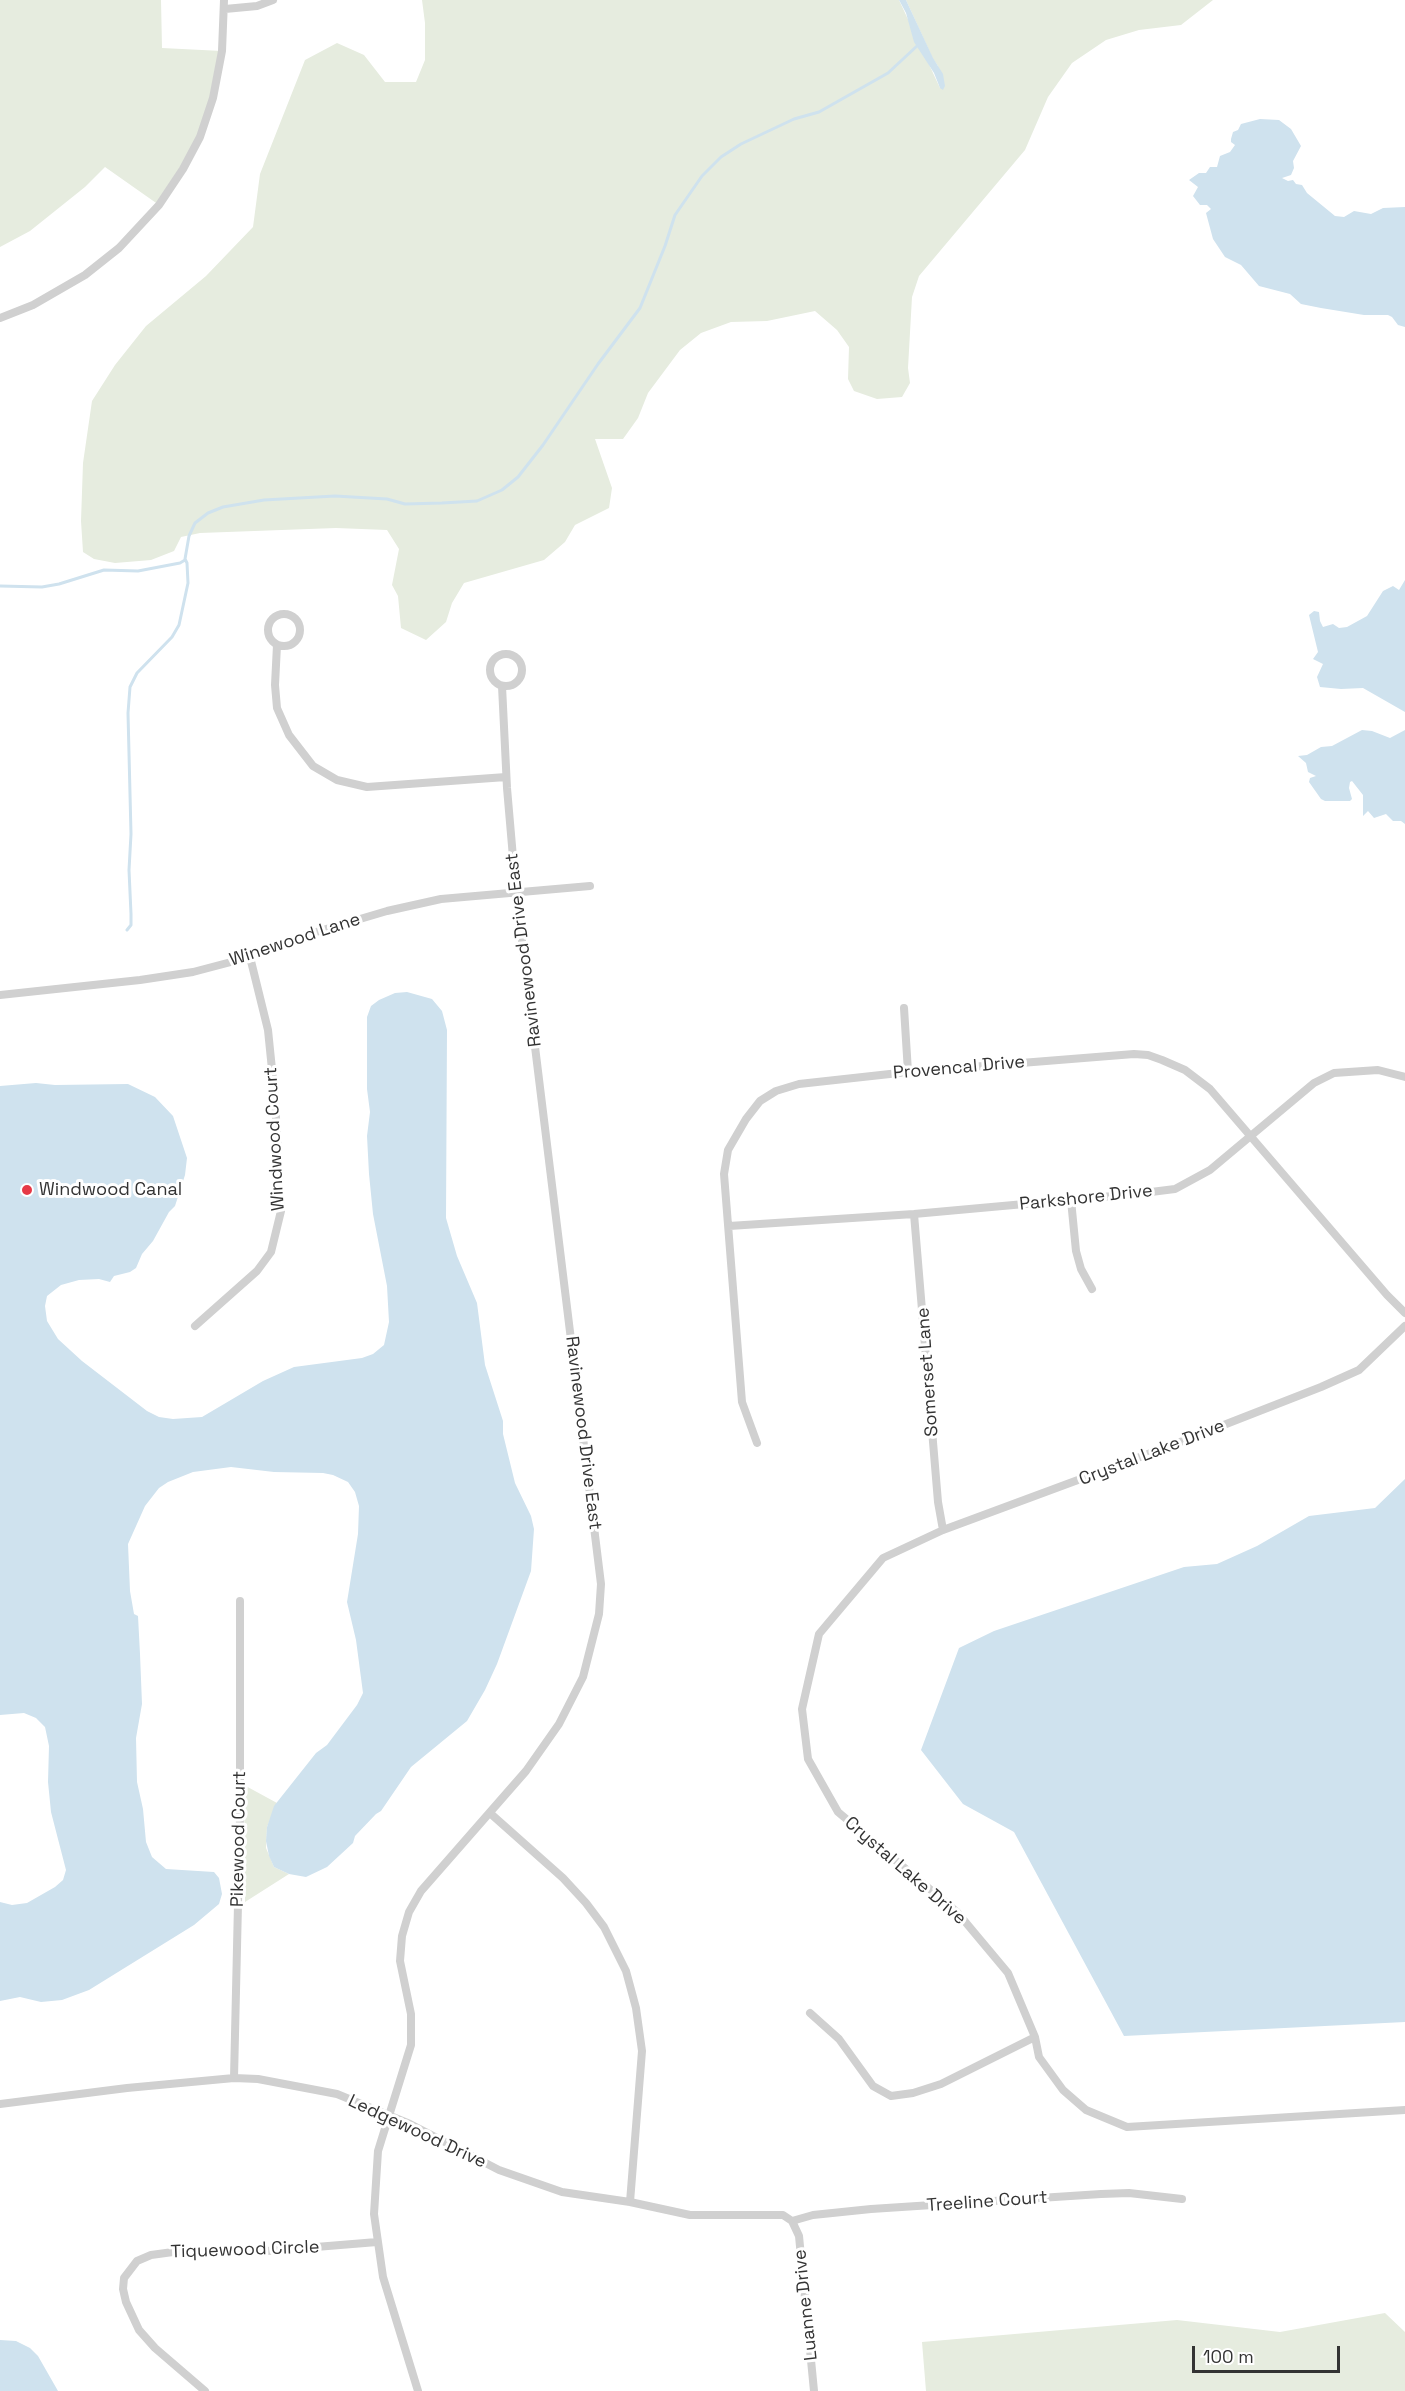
<!DOCTYPE html>
<html>
<head>
<meta charset="utf-8">
<style>
  body { margin:0 }
  #map { position:relative; width:1405px; height:2391px; overflow:hidden; background:#fff; font-family:"Space Grotesk",sans-serif }
  canvas { display:block }
  .scale { position:absolute; left:1192px; top:2346px; width:148px; height:27px; box-sizing:border-box; border:3px solid #333; border-top:0; padding-left:8px; font-size:18px; line-height:21px; white-space:nowrap; color:#333; -webkit-text-stroke:4px #fff; paint-order:stroke }
</style>
</head>
<body>
<div id="map">
<canvas width="1405" height="2391"></canvas>
<div class="scale">100 m</div>
</div>
<script>
const ctx = document.querySelector('canvas').getContext('2d');
ctx.lineJoin = 'round';
function paint(path, color) { ctx.fillStyle = color; ctx.fill(path, 'evenodd'); }
const toPath = rows => new Path2D(rows.map(r => 'M' + r).join(''));
function trace(path, color, width, dash) { ctx.strokeStyle = color; ctx.lineWidth = width; ctx.lineCap = dash ? 'butt' : 'round'; ctx.setLineDash(dash || []); ctx.stroke(path); }
function drawText(font, color, halo, rows, align = 'center') {
  ctx.font = font + ' "Space Grotesk",sans-serif'; ctx.lineWidth = 6; ctx.setLineDash([]); ctx.textBaseline = 'middle'; ctx.strokeStyle = halo; ctx.fillStyle = color; for (const [text, x, y, turn = 0] of rows) {
    ctx.save(); ctx.translate(x, y); ctx.rotate((+turn || 0) * Math.PI / 180); ctx.textAlign = isNaN(turn) ? turn : align; if (halo) ctx.strokeText(text, 0, 0); ctx.fillText(text, 0, 0); ctx.restore();
  }
}
paint(toPath([
  [0,0,161,0,162,48,222,51,200,137,159,205,105,167,85,187,30,231,0,247],
  [422,0,899,0,940,88,938,66,933,59,906,0,1213,0,1181,25,1139,30,1106,40,1072,63,1048,97,1025,150,919,276,912,297,908,368,910,383,902,397,877,399,854,391,848,379,849,347,837,330,815,311,767,321,731,322,701,333,680,350,648,393,638,418,623,439,595,439,612,488,609,508,575,525,565,542,544,560,464,583,452,603,446,622,426,640,401,628,398,596,392,585,399,549,387,530,336,528,200,533,181,537,174,551,151,560,115,563,94,559,83,552,81,521,83,463,92,401,115,365,146,326,206,276,253,227,260,174,305,60,337,43,364,55,385,82,416,82,425,60,425,23],
  [244,1785,277,1803,267,1827,266,1848,274,1867,289,1874,245,1902],
  [1385,2313,1405,2332,1405,2391,926,2391,922,2342,1177,2320,1280,2332]
]), '#e6ecdf');
paint(toPath([
  [899,0,906,0,933,58,943,74,945,86,943,90,940,88,934,73,914,42,906,13],
  [1260,119,1279,120,1291,129,1301,146,1293,161,1294,168,1291,175,1282,178,1288,181,1293,180,1296,184,1302,185,1307,193,1335,216,1344,217,1354,211,1371,214,1383,208,1405,207,1405,327,1398,325,1392,317,1388,315,1364,315,1321,308,1301,304,1290,294,1259,286,1241,265,1225,257,1213,239,1206,213,1211,209,1207,205,1200,205,1193,196,1198,187,1189,180,1199,173,1206,173,1210,167,1217,167,1220,156,1230,152,1235,145,1231,142,1231,139,1233,132,1238,130,1241,124],
  [1405,580,1405,712,1363,688,1341,689,1320,687,1317,677,1323,664,1313,659,1318,652,1309,615,1314,611,1319,612,1320,621,1323,627,1333,624,1339,628,1347,627,1367,616,1383,591,1393,586,1399,590],
  [1362,730,1372,731,1390,738,1405,730,1405,824,1401,821,1393,821,1386,814,1374,818,1368,811,1363,816,1363,795,1352,781,1350,782,1349,788,1352,799,1350,801,1325,801,1321,799,1309,782,1310,778,1316,776,1308,772,1306,763,1298,756,1307,755,1321,747,1332,746],
  [407,992,432,999,442,1011,447,1030,446,1218,457,1256,477,1303,485,1365,503,1421,503,1434,515,1483,531,1516,534,1529,531,1571,497,1664,485,1690,467,1721,411,1767,381,1811,376,1814,355,1836,353,1843,327,1867,306,1877,289,1874,274,1867,269,1856,266,1841,267,1827,274,1806,316,1753,327,1745,357,1705,363,1693,356,1640,347,1602,358,1534,359,1506,355,1492,348,1482,333,1475,323,1473,274,1472,231,1467,193,1472,168,1482,159,1488,145,1506,128,1544,130,1591,134,1614,138,1616,140,1654,142,1704,136,1738,137,1782,143,1809,146,1842,152,1857,166,1869,214,1872,219,1878,222,1894,219,1904,194,1925,89,1990,62,2000,41,2002,20,1997,0,2001,0,1902,12,1905,27,1903,55,1887,63,1880,66,1870,51,1812,48,1782,49,1746,45,1727,36,1718,24,1713,0,1715,0,1086,36,1083,55,1085,128,1084,155,1097,173,1116,187,1158,185,1175,175,1206,169,1212,153,1241,142,1254,136,1268,130,1272,114,1276,110,1282,99,1279,79,1280,61,1285,47,1296,45,1306,47,1321,58,1339,82,1361,147,1411,159,1417,173,1419,202,1417,263,1381,294,1367,362,1358,373,1354,384,1345,389,1322,387,1286,373,1214,369,1174,367,1136,370,1112,367,1089,367,1017,371,1006,379,1000,395,993],
  [1405,1479,1405,2022,1124,2036,1014,1832,963,1804,921,1750,959,1648,994,1631,1184,1567,1217,1564,1257,1546,1309,1516,1375,1508],
  [0,2340,16,2341,30,2348,38,2356,58,2391,0,2391]
]), '#cfe2ee');
trace(toPath([
  [0,586,42,587,59,584,104,570,138,571,180,563,185,560],
  [127,930,131,925,131,914,129,870,131,834,128,713,130,687,137,673,172,637,179,625,188,583,187,563,185,559,189,536,195,523,208,513,223,507,264,500,335,496,387,499,405,504,442,503,477,501,502,490,518,477,543,445,598,364,640,308,665,246,675,215,702,176,721,157,741,144,794,119,819,112,888,73,917,46]
]), '#cfe2ee', 3);
trace(toPath([
  [225,9,257,6,273,0],
  [0,318,33,305,85,275,119,248,159,205,183,169,200,137,213,98,222,51,224,0],
  '268 630a16 16 0 1 1 32 0a16 16 0 1 1-32 0Z',
  [277,645,275,685,277,708,289,735,313,766,337,780,367,787,506,777],
  '490 670a16 16 0 1 1 32 0a16 16 0 1 1-32 0Z',
  [0,995,140,980,193,972,250,957,306,935,387,911,441,899,590,886],
  [904,1008,908,1072],
  [1071,1200,1076,1251,1081,1269,1092,1289],
  [914,1214,938,1502,943,1530],
  [729,1226,914,1214,1135,1194,1175,1189,1210,1170,1314,1083,1334,1073,1378,1070,1405,1077],
  [195,1326,257,1271,271,1252,281,1211,275,1099,268,1030,250,957],
  [1405,1326,1359,1370,1321,1387,1175,1444,943,1530,883,1558,819,1634,802,1709,808,1759,838,1812,957,1912,1008,1973,1035,2037,1039,2057,1063,2090,1086,2110,1127,2127,1405,2110],
  [757,1443,742,1402,724,1174,728,1150,746,1119,760,1101,776,1091,799,1084,908,1072,1134,1054,1148,1055,1162,1060,1185,1070,1210,1089,1387,1295,1405,1313],
  [491,1814,563,1878,586,1903,604,1927,626,1971,636,2008,642,2051,630,2202],
  [810,2013,839,2039,873,2086,891,2096,913,2093,941,2084,1035,2037],
  [234,2078,240,1817,240,1601],
  [0,2104,127,2088,234,2078,258,2079,337,2094,410,2124,499,2170,562,2192,630,2202,690,2215,783,2215,792,2221,799,2236,814,2391],
  [792,2221,813,2215,871,2209,1101,2194,1129,2193,1182,2199],
  [205,2391,155,2348,139,2330,126,2302,123,2289,124,2278,137,2261,151,2255,173,2252,267,2251,377,2242],
  [418,2391,383,2277,374,2214,378,2151,411,2045,411,2014,400,1961,402,1936,409,1912,421,1891,526,1771,559,1724,583,1677,599,1614,601,1584,516,892,507,788,502,686]
]), '#d0d0d0', 8);
for (const [x, y, r, color] of [
  [27,1190,6,"#e63946"]
]) { const dot = new Path2D(); dot.arc(x, y, r, 0, 2 * Math.PI); ctx.fillStyle = color; ctx.fill(dot); trace(dot, '#fff', 2); }
drawText('18px', '#333', '#fff', [
  ["Winewood Lane",295,940,-18],
  ["Ravinewood Drive East",524,950,-97],
  ["Provencal Drive",959,1068,-5],
  ["Windwood Court",275,1139,-93],
  ["Parkshore Drive",1086,1198,-6],
  ["Somerset Lane",928,1372,-94],
  ["Ravinewood Drive East",583,1433,83],
  ["Crystal Lake Drive",1152,1453,-21],
  ["Pikewood Court",239,1839,-89],
  ["Crystal Lake Drive",905,1871,41],
  ["Ledgewood Drive",417,2132,25],
  ["Treeline Court",987,2202,-4],
  ["Tiquewood Circle",245,2250,-2],
  ["Luanne Drive",806,2305,-96]
]);
drawText('18px', '#333', '#fff', [
  ["Windwood Canal",39,1190]
], 'left');
</script>
</body>
</html>
